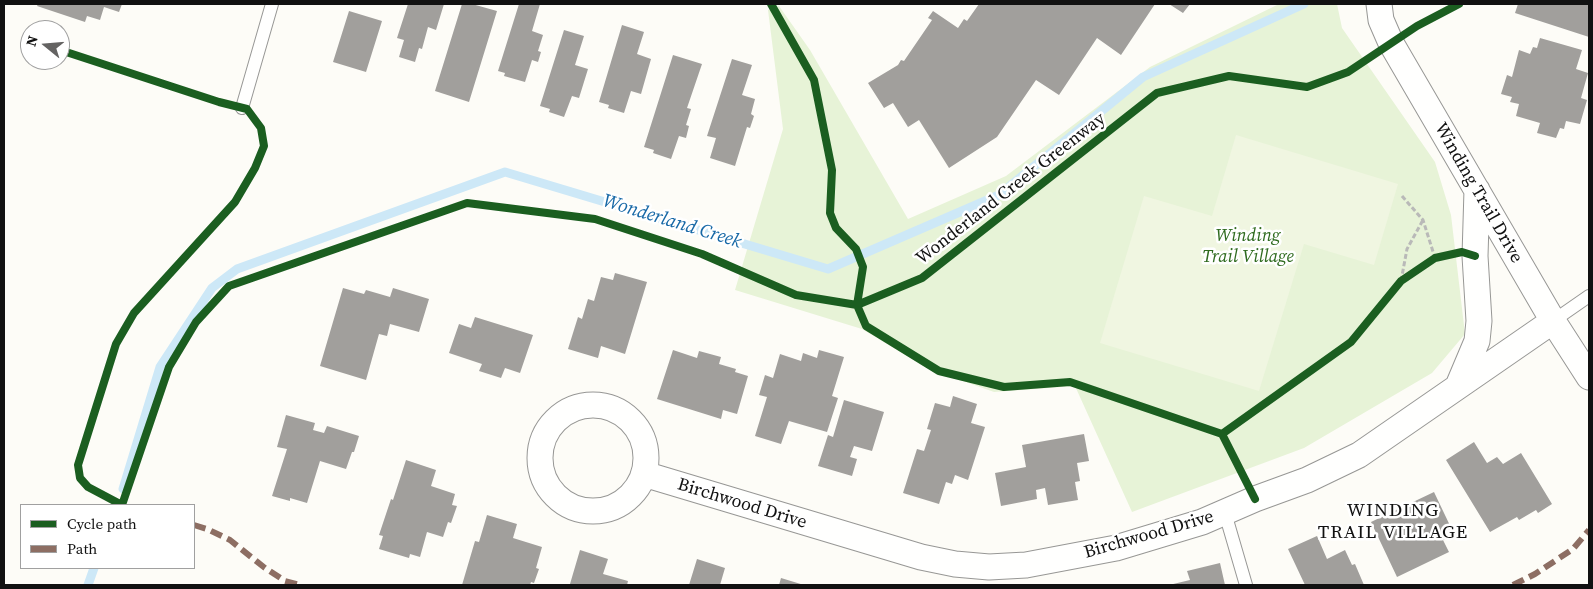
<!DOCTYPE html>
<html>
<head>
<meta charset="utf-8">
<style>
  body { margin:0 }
  #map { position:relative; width:1593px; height:589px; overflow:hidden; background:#fdfcf7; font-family:"Source Serif 4",serif }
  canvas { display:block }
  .frame { position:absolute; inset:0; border:5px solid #111; pointer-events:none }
  .legend { position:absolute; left:20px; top:504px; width:175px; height:65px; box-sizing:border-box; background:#fff; border:1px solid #a0a0a0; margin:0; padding:6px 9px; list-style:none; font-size:15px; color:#111 }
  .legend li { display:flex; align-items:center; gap:10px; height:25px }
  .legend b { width:25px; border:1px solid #a0a0a0 }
  .north { position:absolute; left:20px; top:20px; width:50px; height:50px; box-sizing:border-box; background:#fff; border:1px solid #a0a0a0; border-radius:50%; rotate:287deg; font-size:14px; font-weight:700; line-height:20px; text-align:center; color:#111 }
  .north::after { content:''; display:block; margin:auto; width:18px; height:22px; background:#646362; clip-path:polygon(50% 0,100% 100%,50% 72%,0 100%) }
</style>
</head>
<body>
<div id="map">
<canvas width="1593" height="589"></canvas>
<div class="frame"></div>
<ul class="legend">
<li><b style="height:6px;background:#1b5e20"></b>Cycle path</li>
<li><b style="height:6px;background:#8d6e63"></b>Path</li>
</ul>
<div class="north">N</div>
</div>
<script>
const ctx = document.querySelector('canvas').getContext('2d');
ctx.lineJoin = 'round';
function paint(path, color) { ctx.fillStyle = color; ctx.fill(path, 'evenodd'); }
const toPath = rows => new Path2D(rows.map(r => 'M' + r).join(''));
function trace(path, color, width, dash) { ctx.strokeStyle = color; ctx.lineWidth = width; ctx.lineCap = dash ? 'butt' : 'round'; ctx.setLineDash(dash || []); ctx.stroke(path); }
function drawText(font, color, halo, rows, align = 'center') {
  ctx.font = font + ' "Source Serif 4",serif'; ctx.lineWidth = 5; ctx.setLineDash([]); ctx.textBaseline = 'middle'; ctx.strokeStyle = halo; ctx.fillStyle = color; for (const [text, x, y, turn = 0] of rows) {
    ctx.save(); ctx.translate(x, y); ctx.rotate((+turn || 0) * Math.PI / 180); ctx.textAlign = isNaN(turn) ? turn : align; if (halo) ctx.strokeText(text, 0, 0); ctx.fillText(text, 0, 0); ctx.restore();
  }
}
paint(toPath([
  [1279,4,1337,4,1342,28,1435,162,1451,215,1465,334,1432,373,1304,448,1132,512,1075,386,994,392,929,369,862,329,735,290,783,129,768,10,779,6,810,50,908,219,1006,176,1150,67]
]), '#e7f3d7');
paint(toPath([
  [1236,135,1398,184,1374,265,1304,244,1259,391,1100,343,1144,196,1212,216]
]), '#f0f6e1');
trace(toPath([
  [123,489,160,367,212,288,237,269,505,172,828,269,999,195,1143,77,1304,4],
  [88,585,94,568]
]), '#cde8f7', 9);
paint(toPath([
  [38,4,122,4,119,12,104,7,100,20,87,16,85,22,37,6],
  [408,4,444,4,436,30,428,27,422,49,419,48,415,62,399,57,404,40,397,38],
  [462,4,472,4,497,11,469,102,435,91],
  [519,4,540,4,532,31,543,35,538,51,541,52,538,62,532,60,525,82,504,76,505,73,498,71],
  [979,4,1155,4,1121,55,1097,38,1059,95,1036,80,997,137,949,168,919,120,908,127,893,103,884,108,868,83,898,65,901,60,904,61,932,20,928,18,933,11,958,28,964,19,967,21],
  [1169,4,1190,4,1183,13],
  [1518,4,1589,4,1589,37,1515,13],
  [349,11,382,21,366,72,333,62],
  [622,25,644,32,637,54,651,59,641,94,631,91,624,113,608,108,609,105,599,102],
  [564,30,584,36,575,65,588,69,579,98,572,96,564,117,549,112,550,109,540,106],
  [1540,38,1582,50,1576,69,1588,73,1581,98,1587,100,1580,124,1566,121,1564,129,1560,128,1556,138,1537,133,1540,123,1516,116,1519,104,1510,102,1512,97,1501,94,1507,75,1512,77,1519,50,1530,54,1533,47,1537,48],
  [673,55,702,64,687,108,691,109,686,125,689,126,686,138,679,136,671,159,653,153,654,150,644,147],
  [732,59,752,65,742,95,755,99,751,114,754,116,750,128,747,127,735,166,710,158,716,138,707,136],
  [615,273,647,282,625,354,601,346,598,358,568,349,578,317,582,319,588,299,594,301,601,277,613,280],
  [343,288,364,294,366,290,390,297,393,288,429,299,419,332,390,324,387,336,379,334,366,380,320,366],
  [475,317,533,335,520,373,505,368,501,378,479,371,482,364,449,353,459,324,471,328],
  [673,350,697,358,699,351,721,357,719,364,736,369,735,372,748,376,737,414,723,410,721,419,657,399],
  [819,350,844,357,832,396,838,398,827,432,789,421,781,444,755,436,767,397,759,395,765,375,773,378,780,354,801,361,803,353,817,358],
  [953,396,977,404,971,423,985,427,968,480,955,475,952,484,946,482,939,504,903,493,917,449,924,451,931,430,927,429,935,403,950,407],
  [844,400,884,412,872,451,854,446,850,457,857,459,852,476,818,466,828,435,833,437],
  [286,415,315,423,313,430,324,433,327,426,359,436,354,452,352,452,346,469,320,461,307,503,290,498,290,501,272,496,287,449,277,447],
  [1084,434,1089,461,1077,463,1080,481,1075,482,1078,500,1048,505,1045,488,1036,490,1037,499,1001,506,995,473,1026,467,1022,445],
  [1474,442,1487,463,1497,457,1503,464,1521,453,1552,504,1538,513,1536,510,1519,520,1517,517,1490,532,1446,460],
  [406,460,436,470,431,486,455,494,452,505,457,506,451,523,448,522,443,537,427,532,420,557,410,554,409,558,379,549,383,536,379,535,391,499,393,500],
  [1434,492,1454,534,1443,540,1449,552,1397,577,1371,522],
  [487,515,517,524,513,538,542,547,536,568,539,569,534,583,531,582,530,585,462,585,475,541,479,542],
  [1317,536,1327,559,1345,550,1352,565,1355,564,1364,585,1305,585,1288,549],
  [580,550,608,559,603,574,628,581,627,585,570,584],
  [697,559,725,568,720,585,689,585],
  [1220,563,1225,585,1169,585,1190,580,1187,571],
  [781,578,804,585,779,585]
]), '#a19f9c');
const lane = toPath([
  [242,108,272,4],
  [1553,321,1589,296],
  [1225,513,1246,585]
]);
const street = toPath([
  [1379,4,1381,20,1391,43,1553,321,1589,377],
  [1458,386,1477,341,1479,321,1475,256,1477,190],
  '540 458a53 53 0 1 1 106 0a53 53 0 1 1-106 0Z',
  [644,474,921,557,955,564,989,567,1026,565,1116,548,1202,522,1255,499,1307,480,1359,455,1553,321]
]);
trace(lane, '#979795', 14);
trace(street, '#979795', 27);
trace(toPath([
  [1402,196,1423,220,1435,258],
  [1401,281,1407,249,1423,220]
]), '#b9b9b8', 3, [5, 2.5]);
trace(lane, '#fffffe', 12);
trace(street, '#fffffe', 25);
trace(toPath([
  [194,525,207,529,230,540,265,568,285,581,300,585],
  [1513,585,1535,574,1573,549,1589,530]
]), '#8d6e63', 6, [12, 6]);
trace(toPath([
  [771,4,814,80,832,170,830,213,836,228,856,249,863,267,857,305,866,326,939,371,1004,387,1070,382,1222,434,1255,499],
  [60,50,219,102,247,109,261,128,264,146,255,168,235,202,134,313,116,344,78,465,80,478,88,487,122,505],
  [1222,434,1351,342,1401,281,1435,258,1462,252,1475,256],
  [122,505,169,367,196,322,229,286,467,203,595,219,702,254,796,295,857,305,922,278,1157,93,1229,76,1307,87,1348,72,1417,26,1459,4]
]), '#1b5e20', 8);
drawText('18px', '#111', '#fff', [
  ["Wonderland Creek Greenway",1011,189,-38],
  ["Winding Trail Drive",1478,193,60],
  ["Birchwood Drive",742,504,17],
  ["Birchwood Drive",1149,535,-16]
]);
drawText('italic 18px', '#2f6b1f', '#fff', [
  ["Winding",1248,236],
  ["Trail Village",1248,257]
]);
drawText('italic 19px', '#1768a6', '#fff', [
  ["Wonderland Creek",672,222,17]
]);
ctx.letterSpacing = '1px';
drawText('19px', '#111', '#fff', [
  ["WINDING",1393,511],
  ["TRAIL VILLAGE",1393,533]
]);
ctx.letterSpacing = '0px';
</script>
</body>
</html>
